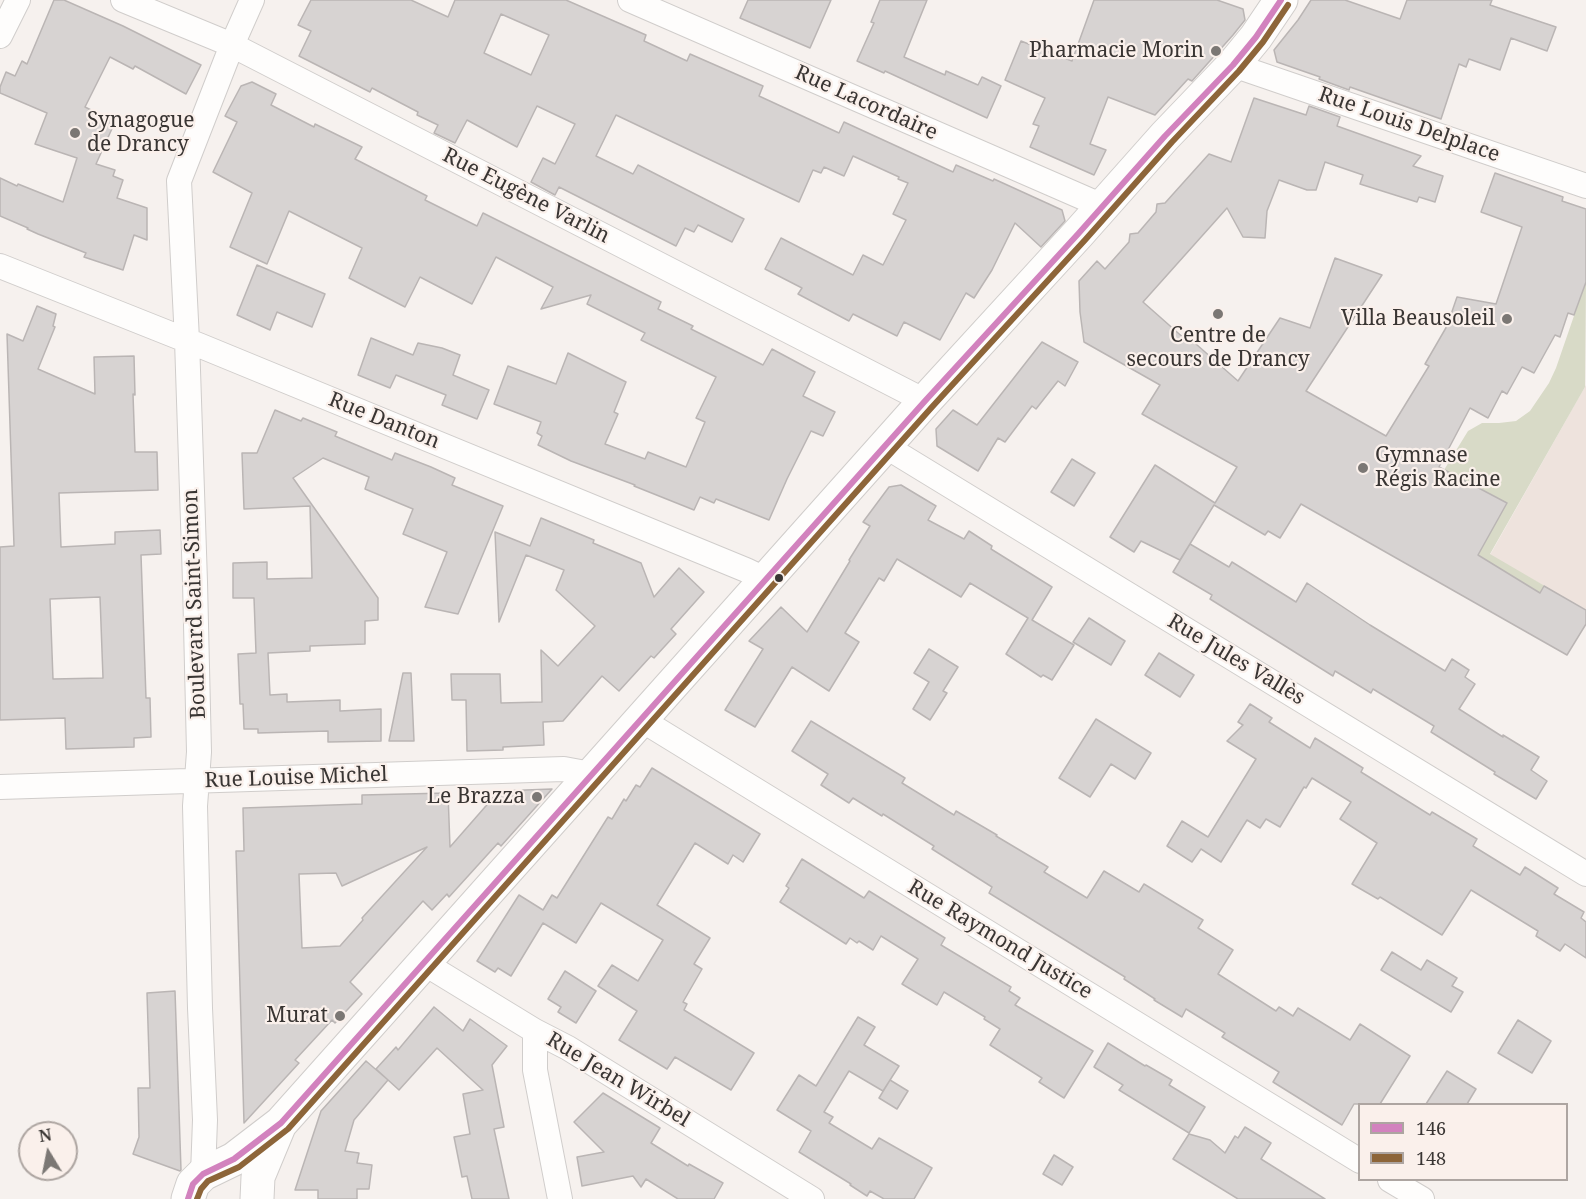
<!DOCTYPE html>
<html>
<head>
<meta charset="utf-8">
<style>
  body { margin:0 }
  #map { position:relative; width:1586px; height:1199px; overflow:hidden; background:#f6f1ee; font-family:"Noto Serif",serif }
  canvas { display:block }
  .legend { position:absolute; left:1358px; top:1103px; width:210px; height:78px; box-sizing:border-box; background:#faf0eb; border:2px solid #ada5a1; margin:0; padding:8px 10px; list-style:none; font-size:18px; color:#393533 }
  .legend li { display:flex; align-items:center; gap:12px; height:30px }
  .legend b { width:30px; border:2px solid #ada5a1 }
  .north { position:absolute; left:18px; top:1121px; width:60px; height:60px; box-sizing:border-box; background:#faf0eb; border:2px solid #ada5a1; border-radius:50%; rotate:350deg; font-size:16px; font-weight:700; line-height:24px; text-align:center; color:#393533 }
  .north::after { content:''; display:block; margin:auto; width:21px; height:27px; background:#7b7774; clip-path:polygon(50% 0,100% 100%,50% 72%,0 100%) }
</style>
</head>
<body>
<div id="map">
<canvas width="1586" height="1199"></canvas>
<ul class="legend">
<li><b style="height:8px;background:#d282be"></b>146</li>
<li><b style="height:8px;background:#8d6539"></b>148</li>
</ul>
<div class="north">N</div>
</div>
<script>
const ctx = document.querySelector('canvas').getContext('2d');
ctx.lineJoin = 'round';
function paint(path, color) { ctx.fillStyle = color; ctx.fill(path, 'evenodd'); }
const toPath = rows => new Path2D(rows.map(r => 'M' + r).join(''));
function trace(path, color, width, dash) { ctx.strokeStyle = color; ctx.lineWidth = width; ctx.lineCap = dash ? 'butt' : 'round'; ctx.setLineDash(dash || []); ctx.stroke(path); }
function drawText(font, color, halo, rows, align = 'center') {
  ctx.font = font + ' "Noto Serif",serif'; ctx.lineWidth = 4.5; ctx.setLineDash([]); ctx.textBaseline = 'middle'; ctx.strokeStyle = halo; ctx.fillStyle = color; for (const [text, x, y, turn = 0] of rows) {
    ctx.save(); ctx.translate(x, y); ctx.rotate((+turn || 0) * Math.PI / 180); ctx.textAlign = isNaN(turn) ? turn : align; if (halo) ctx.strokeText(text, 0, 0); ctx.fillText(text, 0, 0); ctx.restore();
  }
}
paint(toPath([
  [1586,385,1586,610,1490,555]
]), '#eee3dd');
paint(toPath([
  [1586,281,1585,387,1490,554,1586,610,1567,655,1328,403,1444,470,1468,431,1482,423,1499,423,1516,421,1530,411,1549,383,1556,368]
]), '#d8dac7');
const building = toPath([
  [54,0,64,0,123,26,201,65,186,94,135,66,133,69,110,57,85,107,115,122,96,164,115,170,113,176,123,180,117,198,147,208,147,240,134,235,123,270,84,257,86,253,38,234,27,229,28,228,0,216,0,178,17,186,18,184,63,202,77,158,35,144,47,113,0,93,0,87,6,72,15,76,22,61,27,64,54,0],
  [311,0,411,0,448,17,455,0,566,0,646,35,644,41,687,61,690,54,763,86,759,96,839,133,844,122,953,172,956,165,993,181,994,179,1062,210,1065,221,1041,247,1015,223,992,270,974,298,966,293,940,340,904,322,897,336,853,314,849,321,798,294,802,288,765,269,781,238,853,275,863,255,883,265,906,220,893,214,908,183,898,179,899,177,853,156,844,176,824,167,821,173,813,170,799,202,616,115,596,156,633,174,638,165,744,219,732,242,698,225,694,232,685,228,676,246,559,187,555,195,531,182,543,158,555,164,575,124,537,106,517,147,467,120,455,143,434,133,438,125,417,115,418,112,372,88,370,92,299,56,311,31,298,25,311,0],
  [501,14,549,35,531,75,484,53,501,14],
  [748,0,831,0,810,48,740,18,748,0],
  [880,0,927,0,904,57,945,75,946,71,978,85,982,77,1001,86,987,118,885,71,884,73,857,61,874,23,871,22,880,0],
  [1094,0,1217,0,1243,9,1245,20,1233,35,1192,81,1188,79,1155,115,1108,97,1090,144,1106,150,1094,175,1030,147,1039,126,1033,124,1045,98,1005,80,1021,41,1072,61,1094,0],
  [1311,0,1345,0,1400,19,1407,0,1492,0,1490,5,1556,27,1547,51,1511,38,1500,70,1469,59,1466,67,1459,64,1441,119,1350,87,1349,90,1319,79,1320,77,1277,62,1274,50,1298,20,1311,0],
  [252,82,276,94,271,105,314,127,315,124,362,147,355,159,427,196,425,200,477,226,483,213,661,302,658,309,693,326,691,329,763,365,772,349,815,372,803,396,835,412,823,436,811,431,787,479,769,520,716,499,714,503,700,497,694,510,634,486,635,485,571,461,538,445,542,436,537,433,541,422,494,404,508,366,556,384,568,353,626,382,614,412,618,414,605,444,645,459,648,452,686,467,705,422,696,418,716,377,641,340,645,333,587,304,591,295,541,309,553,287,496,257,472,304,420,277,405,307,349,278,362,248,289,211,267,264,230,247,252,193,213,172,237,122,225,116,241,86,252,82],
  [1254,98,1306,115,1309,106,1340,117,1337,126,1421,156,1413,166,1443,176,1435,202,1419,197,1417,202,1360,184,1363,175,1325,162,1316,190,1307,190,1279,180,1267,211,1265,238,1243,237,1227,208,1143,302,1186,340,1188,337,1238,381,1280,318,1310,328,1335,258,1382,275,1306,391,1386,436,1429,366,1425,364,1447,326,1457,297,1496,304,1522,227,1481,212,1495,173,1563,197,1562,201,1586,209,1586,282,1574,315,1568,313,1560,337,1555,335,1534,373,1522,367,1507,394,1502,391,1488,418,1470,408,1439,467,1507,503,1478,555,1540,593,1544,586,1586,610,1586,624,1567,655,1301,504,1280,538,1268,531,1265,535,1214,505,1180,560,1141,541,1134,552,1110,537,1155,465,1215,503,1237,467,1142,414,1160,385,1084,342,1080,312,1079,281,1097,261,1105,269,1129,242,1130,234,1138,233,1156,212,1157,204,1165,203,1209,154,1231,162,1254,98],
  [257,265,325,294,312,327,277,312,270,330,237,315,257,265],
  [37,306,56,314,53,326,55,327,38,369,95,394,94,357,134,356,135,395,133,394,135,452,157,452,158,490,59,493,61,547,115,544,115,532,160,530,161,554,141,555,146,698,150,698,151,737,134,738,134,747,66,749,65,718,0,720,0,547,14,546,7,334,23,341,37,306],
  [100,597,103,678,53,679,50,599,100,597],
  [371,338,413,355,418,343,442,348,460,355,453,375,489,390,477,419,442,405,446,395,396,375,390,388,358,375,371,338],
  [1042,342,1078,362,1065,386,1058,381,1036,409,1032,406,1005,442,998,438,978,471,937,446,936,429,953,410,977,425,1042,342],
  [275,410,301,421,303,418,337,432,335,436,392,460,395,453,431,467,455,478,452,485,503,506,458,614,425,607,447,552,403,534,413,509,365,489,369,477,323,458,293,478,378,598,378,620,365,621,365,644,310,646,310,651,268,653,270,695,287,694,287,702,340,700,340,711,381,709,381,741,328,742,328,731,258,733,258,729,244,729,243,704,240,704,238,654,256,653,254,598,233,598,233,563,267,562,267,579,312,578,310,506,244,509,242,453,257,453,275,410],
  [1072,459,1095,473,1074,506,1051,492,1072,459],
  [901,485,936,506,928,520,964,539,969,531,992,546,991,549,1052,587,1032,620,1074,645,1052,680,1043,675,1041,677,1006,654,1028,618,970,583,961,597,897,559,884,581,879,578,845,633,859,642,829,691,792,667,755,727,725,710,763,649,749,641,781,607,807,632,850,561,849,560,870,526,863,522,889,487,901,485],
  [541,518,594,540,593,543,641,563,654,597,679,568,704,592,671,629,676,634,654,658,651,656,619,691,602,676,563,721,543,722,544,745,503,747,503,750,467,751,466,700,452,700,451,674,500,674,501,703,542,702,541,650,558,666,595,626,556,590,564,570,526,555,499,622,495,532,530,546,541,518],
  [1190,544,1229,567,1232,562,1296,602,1307,583,1370,625,1445,671,1452,659,1469,670,1465,677,1475,684,1459,709,1503,737,1503,735,1539,757,1531,770,1547,781,1536,799,1494,774,1495,772,1431,732,1434,726,1373,689,1371,693,1335,671,1333,676,1210,599,1212,595,1173,572,1190,544],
  [1089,618,1125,641,1111,665,1073,642,1089,618],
  [929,649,958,667,943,691,947,693,930,720,913,709,929,682,914,673,929,649],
  [1159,653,1194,675,1180,697,1145,675,1159,653],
  [403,673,411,673,414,741,389,741,403,673],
  [1250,704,1272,718,1269,722,1310,748,1315,738,1363,768,1361,772,1430,815,1432,812,1477,839,1473,846,1520,875,1525,867,1558,888,1554,894,1584,912,1581,918,1586,922,1586,958,1565,944,1560,951,1536,936,1538,931,1471,890,1442,935,1380,897,1378,899,1352,884,1377,843,1340,819,1351,802,1312,778,1306,788,1304,787,1280,827,1266,819,1260,828,1247,820,1221,862,1201,849,1192,862,1167,846,1182,821,1208,837,1256,759,1227,741,1243,725,1238,722,1250,704],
  [1096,719,1151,753,1135,779,1111,764,1090,797,1059,778,1096,719],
  [811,721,905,778,902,783,954,815,956,811,997,835,996,836,1048,867,1044,872,1087,898,1104,871,1139,892,1144,884,1203,920,1198,928,1233,950,1218,974,1276,1011,1279,1007,1293,1016,1298,1008,1350,1040,1360,1024,1410,1056,1380,1104,1354,1104,1342,1125,1273,1082,1279,1072,1222,1037,1225,1033,1186,1009,1182,1017,1154,1000,1155,999,1124,979,1125,977,989,893,992,887,932,849,934,846,883,814,882,816,853,798,849,803,821,785,828,774,792,751,811,721],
  [652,768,760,834,743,862,733,855,728,864,695,843,657,905,710,938,694,964,702,969,683,1002,687,1004,684,1010,754,1053,731,1090,675,1057,667,1069,619,1040,637,1011,598,986,612,965,638,981,663,940,601,903,576,943,543,923,511,976,498,968,495,972,477,961,519,895,543,910,552,895,557,898,608,817,612,819,624,799,626,801,636,785,640,787,652,768],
  [552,789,501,846,498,843,449,897,447,894,432,910,423,901,350,982,362,994,335,1023,332,1020,295,1060,299,1063,244,1123,236,851,244,851,243,808,362,804,362,795,448,793,450,847,499,791,552,789],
  [427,847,362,918,363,920,340,946,302,948,299,874,336,873,342,886,427,847],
  [802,859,864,898,869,891,945,938,941,945,1011,987,1009,991,1020,998,1015,1005,1093,1051,1064,1098,1039,1082,1042,1078,990,1045,1000,1029,984,1019,985,1017,944,992,937,1005,902,984,918,959,881,936,873,950,859,941,857,943,850,938,846,944,780,902,789,888,786,886,802,859],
  [1392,952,1421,970,1427,960,1457,978,1452,986,1463,992,1451,1012,1381,970,1392,952],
  [565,971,596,991,576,1023,558,1012,561,1007,548,999,565,971],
  [175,991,181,1170,180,1171,133,1154,139,1137,138,1088,150,1088,147,993,175,991],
  [434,1007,463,1031,470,1019,507,1046,492,1065,504,1127,494,1129,509,1199,472,1199,467,1176,462,1177,454,1137,470,1134,463,1094,483,1090,437,1048,399,1090,376,1069,396,1047,398,1050,434,1007],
  [858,1017,875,1027,864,1045,899,1066,883,1091,849,1071,824,1112,833,1117,829,1123,872,1149,879,1138,932,1168,914,1199,884,1199,870,1191,867,1196,850,1185,851,1184,799,1152,811,1131,777,1110,799,1075,816,1086,858,1017],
  [1518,1020,1551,1041,1532,1073,1498,1053,1518,1020],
  [1108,1043,1145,1066,1146,1065,1172,1080,1169,1085,1205,1107,1189,1133,1119,1090,1123,1085,1094,1067,1108,1043],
  [366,1061,388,1080,354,1120,345,1151,359,1153,357,1163,372,1165,369,1189,357,1189,357,1199,318,1199,318,1190,295,1190,321,1111,366,1061],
  [1447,1071,1476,1089,1467,1104,1426,1104,1447,1071],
  [890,1080,908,1091,897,1109,879,1098,890,1080],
  [603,1093,660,1128,651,1143,688,1166,689,1164,723,1183,714,1199,678,1199,646,1179,641,1187,633,1176,582,1186,577,1157,604,1152,574,1122,603,1093],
  [1245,1127,1271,1143,1261,1159,1325,1199,1238,1199,1173,1159,1189,1134,1210,1140,1225,1153,1235,1136,1238,1138,1245,1127],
  [1054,1155,1073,1167,1062,1185,1043,1174,1054,1155]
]);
paint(building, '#d7d3d2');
trace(building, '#bab5b4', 1.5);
const minor = toPath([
  [123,0,232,45,925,401],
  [630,0,1091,201,1103,205],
  [0,36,18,0],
  [1233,65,1586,186],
  [0,266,201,346,746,570,767,580],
  [885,446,1586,874],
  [640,719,1360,1161],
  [0,787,564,769,591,774],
  [422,962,535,1031,568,1048,812,1199],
  [535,1031,535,1070,560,1199],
  [203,1174,205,1120,200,1008,195,806,199,752,195,582,187,340,179,181,232,45,252,0],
  [1390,1180,1422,1199]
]);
const secondary = toPath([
  [188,1199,193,1184,203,1174,234,1159,281,1123,925,401,1078,234,1165,136,1233,65,1256,37,1281,0],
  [257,1199,258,1177,280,1124]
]);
trace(minor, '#d0cdcb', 26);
trace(secondary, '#d0cdcb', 35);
trace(minor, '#fefdfc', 24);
trace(secondary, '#fefdfc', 33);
trace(toPath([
  [188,1199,193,1184,203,1174,234,1159,281,1123,925,401,1078,234,1165,136,1233,65,1256,37,1281,0]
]), '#d282be', 6);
trace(toPath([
  [197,1199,201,1189,208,1181,239,1167,288,1129,932,407,1085,240,1172,142,1239,71,1263,42,1288,5]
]), '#8d6539', 6);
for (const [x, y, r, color] of [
  [1216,51,6,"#7b7774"],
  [75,133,6,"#7b7774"],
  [1218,314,6,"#7b7774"],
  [1507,319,6,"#7b7774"],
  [1363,468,6,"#7b7774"],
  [779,578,5,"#393533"],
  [537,797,6,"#7b7774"],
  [340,1016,6,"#7b7774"]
]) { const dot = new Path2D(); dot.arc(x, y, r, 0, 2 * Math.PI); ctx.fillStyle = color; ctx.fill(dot); trace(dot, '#faf0eb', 2); }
drawText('21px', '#393533', '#faf0eb', [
  ["Pharmacie Morin",1204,51],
  ["Synagogue",87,121,"left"],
  ["de Drancy",87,145,"left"],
  ["Villa Beausoleil",1495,319],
  ["Centre de",1218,336,"center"],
  ["secours de Drancy",1218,360,"center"],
  ["Gymnase",1375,456,"left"],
  ["Régis Racine",1375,480,"left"],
  ["Le Brazza",525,797],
  ["Murat",328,1016]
], 'right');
drawText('21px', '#393533', '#faf0eb', [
  ["Rue Lacordaire",866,103,24],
  ["Rue Louis Delplace",1409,125,19],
  ["Rue Eugène Varlin",526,196,27],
  ["Rue Danton",384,421,22],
  ["Boulevard Saint-Simon",195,604,-92],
  ["Rue Jules Vallès",1236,660,31],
  ["Rue Louise Michel",296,778,-2],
  ["Rue Raymond Justice",1000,940,31],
  ["Rue Jean Wirbel",618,1080,31]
]);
</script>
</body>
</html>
